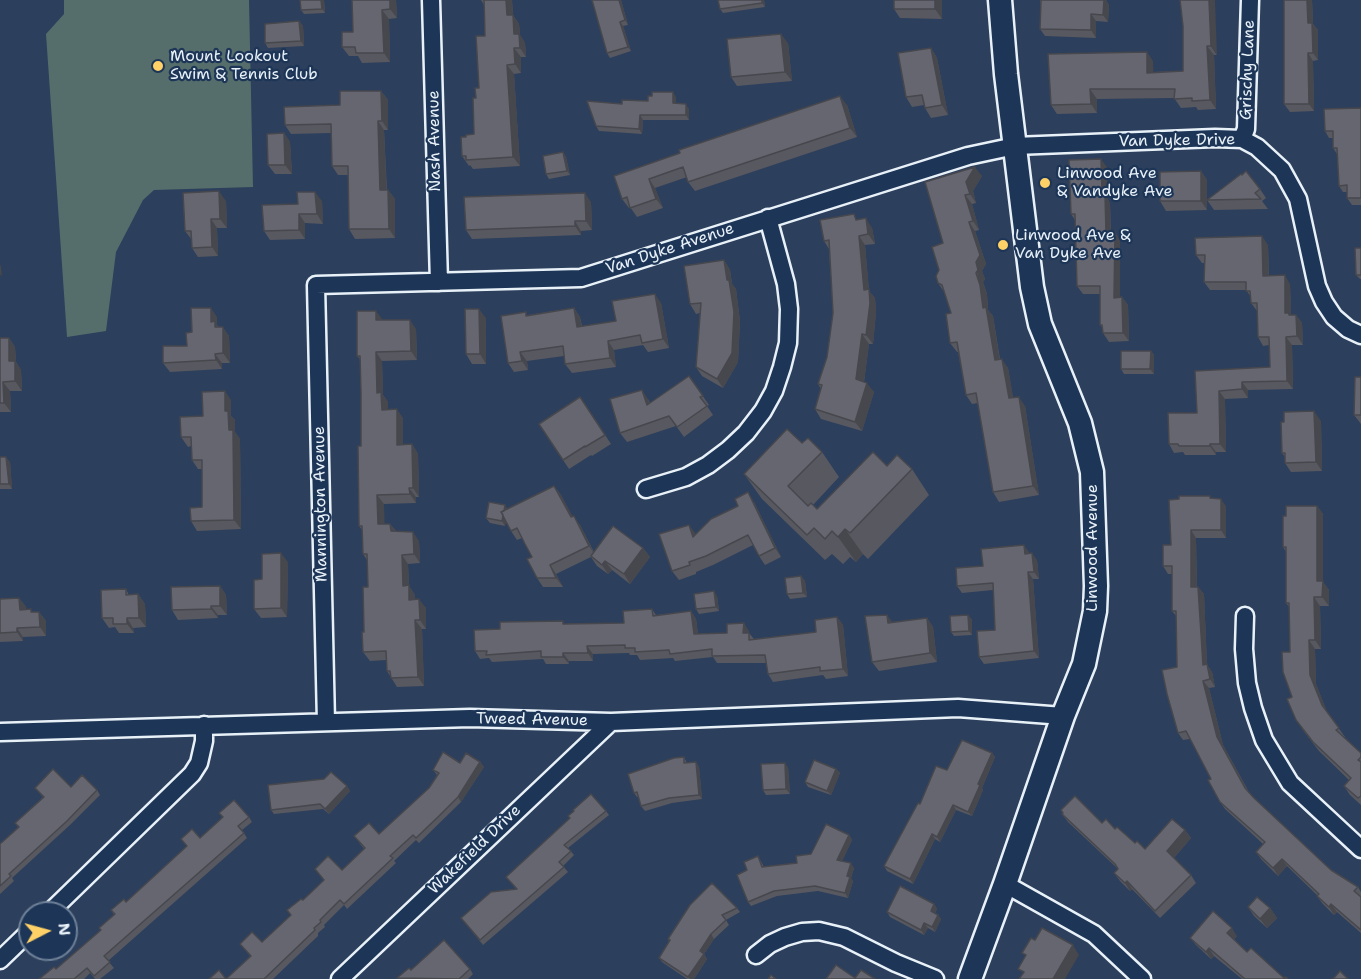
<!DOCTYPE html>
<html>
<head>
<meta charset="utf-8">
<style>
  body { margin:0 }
  #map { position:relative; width:1361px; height:979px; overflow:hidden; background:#2c3f5c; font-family:"Shantell Sans",sans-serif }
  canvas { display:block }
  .north { position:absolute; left:18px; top:901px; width:60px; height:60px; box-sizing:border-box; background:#1d3557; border:2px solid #6e8097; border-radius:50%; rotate:84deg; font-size:16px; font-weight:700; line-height:24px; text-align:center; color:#e8f1f8 }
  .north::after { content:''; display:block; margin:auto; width:21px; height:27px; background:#ffd166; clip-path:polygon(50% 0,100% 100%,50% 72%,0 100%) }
</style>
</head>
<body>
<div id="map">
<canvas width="1361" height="979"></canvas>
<div class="north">N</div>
</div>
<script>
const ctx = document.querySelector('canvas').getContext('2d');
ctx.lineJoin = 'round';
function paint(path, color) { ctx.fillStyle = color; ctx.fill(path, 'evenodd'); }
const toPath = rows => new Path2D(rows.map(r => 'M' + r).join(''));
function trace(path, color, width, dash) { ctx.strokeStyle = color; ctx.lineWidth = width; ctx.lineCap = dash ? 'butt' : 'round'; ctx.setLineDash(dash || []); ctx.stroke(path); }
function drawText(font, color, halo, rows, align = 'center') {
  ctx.font = font + ' "Shantell Sans",sans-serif'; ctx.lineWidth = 4.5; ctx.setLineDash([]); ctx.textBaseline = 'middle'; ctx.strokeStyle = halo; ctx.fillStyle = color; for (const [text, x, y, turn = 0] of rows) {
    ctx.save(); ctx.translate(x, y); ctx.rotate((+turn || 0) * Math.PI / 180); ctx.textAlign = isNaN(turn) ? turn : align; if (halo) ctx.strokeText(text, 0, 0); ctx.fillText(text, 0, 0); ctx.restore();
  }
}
paint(toPath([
  [64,0,249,0,253,187,154,190,143,200,116,252,106,331,67,337,46,34,64,14]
]), '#566e6b');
const minor = toPath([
  [431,0,439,282],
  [1242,139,1246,129,1250,0],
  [646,489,686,477,708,465,728,450,746,433,763,411,774,391,782,367,788,343,789,309,786,284,768,218],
  [1245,616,1244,649,1247,683,1253,708,1264,740,1290,783,1361,849],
  [326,722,316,285,581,278,968,156,1015,146,1215,138,1242,139,1257,147,1282,170,1298,199,1317,286,1324,302,1334,317,1348,329,1361,335],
  [0,732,470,718,611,722,958,708,1063,716],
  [1005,884,1094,934,1142,979],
  [49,913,192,774,199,763,204,741,204,725],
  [756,955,770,944,785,937,802,932,819,931,844,937,896,963,935,979],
  [0,960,30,931],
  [340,979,611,722]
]);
const secondary = toPath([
  [970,979,1005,884,1063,716,1084,664,1095,611,1096,586,1092,472,1080,423,1040,324,1032,287,1006,74,1000,0]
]);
trace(minor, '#e8f1f8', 21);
trace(secondary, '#e8f1f8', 27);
trace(minor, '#1d3557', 16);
trace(secondary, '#1d3557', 22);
paint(toPath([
  [324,0,325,13,304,14,301,10],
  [352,0,396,0,397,18,389,19,390,62,362,63,358,56,349,56,342,47,353,32],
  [481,0,512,0,513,15,519,24,520,35,525,43,526,57,521,57,521,73,514,74,520,166,473,169,470,165,469,166,462,156,466,137,474,134,476,98,479,88,485,36,484,5],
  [592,0,621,0,628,25,623,26,631,51,610,58,607,53],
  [718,0,764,0,765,7,723,13,720,9],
  [894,0,942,0,942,19,900,18,894,9],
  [1040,0,1106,0,1109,5,1108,22,1096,21,1096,38,1045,36,1040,29],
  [1180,0,1217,55,1214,55,1216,109,1198,110,1196,107,1181,108,1174,98,1097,99,1097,113,1057,114,1051,105,1153,61,1153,72,1183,71,1183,26],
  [1312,0,1313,24,1318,30,1318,60,1313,61,1314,111,1290,112,1284,104],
  [299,21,303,26,304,46,268,48,265,43],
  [788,43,792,81,737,86,731,77],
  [931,48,937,58,948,115,931,118,925,108,924,105,912,107,906,97],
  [381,91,388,100,388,130,384,130,387,190,388,190,395,199,395,238,355,239,349,229,348,175,338,175,332,166,331,133,291,134,285,125],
  [676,97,676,103,689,109,689,120,643,120,642,134,599,131,596,126,622,104,648,101],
  [847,105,857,137,695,191,688,182,687,177,655,188,663,208,637,217,630,207,629,208,622,199,614,176],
  [1361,108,1361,205,1352,205,1347,198,1347,192,1343,192,1339,186,1337,154,1333,148,1333,138,1329,138,1325,131],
  [284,133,290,142,292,174,275,174,268,165],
  [563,152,566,157,570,175,549,179,546,174],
  [1107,167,1107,198,1110,203,1111,232,1120,240,1120,297,1122,297,1128,305,1129,341,1109,342,1103,333,1103,328,1100,325,1100,294,1083,294,1077,286,1075,220,1071,214],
  [1201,171,1207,180,1207,210,1166,211,1160,201],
  [982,176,973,191,976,203,972,204,979,230,975,231,986,264,982,271,985,279,983,282,987,294,988,310,993,316,1000,359,1008,368,1013,398,1025,406,1039,495,999,502,993,492,978,403,972,404,966,395,958,352,957,352,950,343,951,313,944,292,938,283,943,243,925,182],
  [1260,189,1266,198,1262,201,1268,209,1214,210,1207,200],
  [226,201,227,228,217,228,218,256,198,257,192,248,192,240,185,231],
  [322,201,323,224,305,223,305,239,270,240,264,231,298,204],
  [591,202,592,230,581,231,581,235,472,239,466,230],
  [859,220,872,228,875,244,865,245,869,291,875,298,876,312,873,344,869,344,864,382,874,392,862,431,821,419,815,409,821,389,818,384,827,357,833,313,829,249,824,241],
  [1268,245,1269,276,1290,284,1291,315,1296,315,1302,323,1303,345,1292,345,1293,389,1248,390,1248,398,1225,399,1226,452,1216,452,1216,455,1185,455,1183,452,1174,453,1169,444,1197,413,1195,371,1270,367,1269,345,1263,346,1258,337,1257,311,1251,303,1251,297,1246,290,1210,290,1204,282,1205,263,1202,263,1196,255],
  [1361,248,1361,279,1360,279,1356,275],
  [724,260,730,270,732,284,736,289,740,321,738,362,723,388,702,376,696,367,700,313,696,314,690,304],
  [661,303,669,348,648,352,643,345,614,350,616,367,572,373,565,364,564,356,527,361,528,370,514,372,508,363,528,315,574,308,580,317,582,326,616,321],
  [217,317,217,325,229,336,230,363,222,363,222,369,170,372,163,363,187,346,192,332],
  [486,318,486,364,472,364,466,354],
  [383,320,416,329,417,360,382,361,383,395,388,402,388,409,403,418,403,445,412,444,418,454,419,497,416,497,416,503,384,504,384,524,390,524,396,531,419,541,420,563,408,564,409,586,415,595,415,599,426,608,426,629,422,629,424,686,397,687,387,671,386,660,370,661,363,652,368,587,367,560,363,554,362,530,359,526,361,446,361,360,357,356],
  [0,338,9,338,15,347,16,362,21,370,22,391,10,391,11,412,0,412],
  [1151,351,1154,355,1154,374,1124,374,1121,369],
  [689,376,709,405,707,406,713,415,684,437,676,426,627,442,620,433,648,399,650,403],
  [1361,377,1361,424,1354,415],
  [580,397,611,444,592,456,591,455,569,469,539,424],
  [231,400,231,416,235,420,235,432,240,439,241,529,197,531,191,521,202,507,202,469,198,469,192,460,191,446,188,447,181,437,203,416],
  [1321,421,1322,471,1291,472,1285,463,1285,457,1282,453],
  [802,443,822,452,839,477,813,505,817,509,887,466,912,469,929,495,868,559,863,554,856,562,850,557,843,564,832,554,825,560,762,499,744,474],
  [0,453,0,457,10,462,12,489,0,489],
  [554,486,561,495,572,516,580,525,594,552,643,548,650,557,630,584,612,570,608,574,597,566,591,557,556,574,563,587,543,587,537,578,532,557,522,538,517,540,511,531,506,521,505,526,490,523,486,518,505,505,507,509],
  [1212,498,1226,506,1226,538,1196,538,1197,587,1198,587,1204,594,1207,665,1212,672,1215,687,1209,688,1223,745,1249,792,1254,798,1331,870,1358,887,1361,892,1361,933,1337,912,1334,915,1322,903,1317,896,1317,895,1287,866,1278,876,1261,859,1256,852,1263,844,1225,809,1220,802,1211,779,1190,739,1183,740,1178,733,1176,616,1172,611,1172,574,1168,574,1163,566,1171,545],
  [754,502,781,557,765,565,759,556,753,545,713,565,696,572,696,574,679,580,672,571,696,534],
  [1317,506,1323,514,1323,582,1329,590,1329,606,1320,606,1321,649,1315,649,1316,684,1327,712,1345,737,1344,737,1361,753,1361,805,1350,795,1344,786,1349,780,1319,751,1302,729,1292,697,1289,607,1286,603,1286,552,1283,547,1286,516],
  [1029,552,1029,553,1037,560,1039,579,1033,579,1039,658,984,664,979,657,995,630,993,590,962,593,957,586,983,566],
  [288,562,287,617,261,618,254,609,262,579],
  [801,576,805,581,807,597,790,599,787,594],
  [220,586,226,595,227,615,218,615,218,618,178,620,172,610],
  [126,589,129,595,138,594,145,604,146,627,133,628,134,633,119,633,115,627,109,628,102,618],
  [717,596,719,611,699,614,696,609],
  [19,598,26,607,26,609,33,612,39,612,46,621,46,636,23,637,23,641,0,642,0,599],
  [652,609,656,615,691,611,696,619,698,634,727,633,749,631,749,633,754,639,816,632,837,617,843,625,848,676,826,679,823,675,773,682,768,674,766,663,717,663,713,657,675,661,673,658,640,660,637,655,630,655,629,653,593,654,593,661,569,661,569,664,546,664,543,659,492,662,489,658,480,659,475,651,565,624,624,623],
  [968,615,972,620,972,635,954,636,951,632],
  [927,618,933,627,937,662,879,671,872,662,892,622],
  [992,753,995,757,982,788,983,790,972,816,956,810,940,842,935,839,913,884,887,871,884,866,920,804,947,770],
  [684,757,687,763,696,762,699,767,702,799,672,803,645,811,641,806,638,797,637,797,634,793],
  [480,762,484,767,461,802,419,843,416,840,394,861,396,863,347,909,344,905,324,925,325,927,318,933,318,936,273,979,209,979,226,979,250,956,240,944,262,942,291,915,287,910,303,900,324,880,315,869,342,870,364,849,354,836,379,834,429,788,437,775,433,770,460,763],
  [788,767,790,794,766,795,763,790],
  [836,769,840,773,831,795,808,787,805,782],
  [347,786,350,791,329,814,323,809,274,814,271,810],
  [71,787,97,790,100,795,70,825,12,878,14,881,0,894,0,844,18,827,15,823,43,797,35,788],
  [1061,810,1115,829,1135,843,1145,849,1185,830,1191,838,1174,858,1191,875,1196,883,1160,918,1132,889,1130,891,1120,881,1114,873,1118,869,1068,822,1062,814,1063,813],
  [606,811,609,815,568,848,574,855,563,866,568,872,483,945,461,918,516,889,506,877],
  [219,813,249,817,252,822,242,830,247,838,108,961,114,968,100,979,95,979,90,973,84,979,39,979,56,969,101,930,114,915,111,910,126,902,187,846,181,839,200,838,223,818],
  [849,835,852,840,842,861,854,868,851,878,853,881,848,898,818,891,777,896,751,906,748,902,747,870,758,856,764,867,797,863,811,854],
  [934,904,937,909,935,913,938,915,941,919,935,932,928,928,924,935,890,917,887,912],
  [1248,907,1270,908,1277,918,1267,928,1254,916],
  [737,908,740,912,726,920,729,925,714,939,704,954,707,959,694,979,687,979,662,962,659,958,669,941,668,939],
  [1237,936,1234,939,1247,952,1284,978,1288,979,1242,979,1214,956,1211,959,1196,945,1190,938],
  [470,969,473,974,468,979,398,979,411,970]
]), '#585860');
paint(toPath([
  [321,0,324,0,325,13,322,9],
  [390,0,396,0,397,18,390,9],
  [506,0,512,0,513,15,519,24,520,35,525,43,526,57,520,48,507,15],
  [619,0,621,0,628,25,625,20],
  [762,0,764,0,765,7,762,3],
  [935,0,942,0,942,19,935,9],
  [1104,0,1106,0,1109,5,1108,22,1103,15],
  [1209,0,1215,0,1217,55,1211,46],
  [1307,0,1312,0,1313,24,1318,30,1318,60,1313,53,1308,23],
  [382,10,389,19,390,62,384,53],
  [1091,14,1096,21,1096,38,1091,30],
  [299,21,303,26,304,46,301,41],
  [620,22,623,26,631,51,628,47],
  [781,34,788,43,792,81,785,72],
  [1207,46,1214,55,1216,109,1210,100],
  [514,48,521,57,521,73,515,64],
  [931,48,937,58,948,115,942,105],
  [1147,52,1153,61,1154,82,1147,73],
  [1308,53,1313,61,1314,111,1309,104],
  [507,65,514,74,520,166,513,157],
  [1090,89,1097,99,1097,113,1091,104],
  [381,91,388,100,388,130,382,121],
  [673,92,676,97,676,108,673,103],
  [840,96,847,105,857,137,850,128],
  [686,104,689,109,689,120,686,115],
  [640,115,643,120,642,134,639,129],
  [378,121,384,130,387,199,380,190],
  [284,133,290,142,292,174,285,165],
  [563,152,566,157,570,175,567,171],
  [1101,159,1107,167,1107,198,1110,203,1111,241,1106,232,1102,194],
  [975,167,982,176,973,191,976,203,970,194,966,182],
  [1201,171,1207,180,1207,210,1201,201],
  [649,179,655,188,663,208,656,199],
  [388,190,395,199,395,238,389,229],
  [219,191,226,201,227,228,220,219],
  [315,192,322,201,323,224,317,214],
  [585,193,591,202,592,230,586,221],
  [965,195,972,204,979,230,973,221],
  [299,214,305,223,305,239,299,230],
  [866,218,872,228,875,244,868,234],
  [211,219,217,228,218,256,212,247],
  [575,221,581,231,581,235,575,226],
  [969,222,975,231,986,264,982,271,985,279,983,282,987,294,988,310,993,316,1001,369,995,360,983,308],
  [1115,232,1120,240,1120,306,1114,298],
  [859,236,865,245,869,291,875,298,876,312,873,344,866,335,864,290],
  [1262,236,1268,245,1269,284,1263,276],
  [724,260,730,270,732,284,736,289,740,321,738,362,723,388,717,379,727,280],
  [0,264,1,267,2,277,0,274],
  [1285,275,1290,284,1291,316,1285,313],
  [655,294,661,303,669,348,663,339],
  [1122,297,1128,305,1129,341,1123,333],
  [211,308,217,317,217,325,221,331,221,336,211,322],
  [574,308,580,317,583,336,577,327],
  [479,309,486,318,486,364,480,354],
  [376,311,383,320,383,330,376,320],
  [1296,315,1302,323,1303,345,1297,336],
  [410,320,416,329,417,360,411,351],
  [223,327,229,336,230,363,223,353],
  [862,334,869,344,863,389,856,379],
  [1286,337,1292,345,1293,389,1287,381],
  [9,338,15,347,16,362,21,370,22,391,15,381,9,361],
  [608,341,614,350,616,367,610,358],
  [1151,351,1154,355,1154,374,1150,369],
  [376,352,382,361,383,395,388,402,388,419,382,410,377,393],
  [520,352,527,361,528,370,522,361],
  [215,354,222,363,222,369,216,360],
  [1002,359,1008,368,1015,407,1009,398],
  [3,382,10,391,11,412,4,403],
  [1242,382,1248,390,1248,398,1242,389],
  [867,383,874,392,862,431,855,422],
  [642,390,648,399,653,415,647,405],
  [225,391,231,400,231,416,235,420,235,432,240,439,241,529,234,520,229,430,225,411],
  [1219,391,1225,399,1226,452,1220,444],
  [1019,397,1025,406,1039,495,1033,486],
  [397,409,403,418,403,454,397,445],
  [1314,411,1321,421,1322,471,1316,462],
  [412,444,418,454,419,497,413,488],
  [1210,444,1216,452,1216,455,1210,446],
  [6,457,10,462,12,489,9,484],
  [554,486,561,495,578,526,571,517],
  [409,488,416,497,416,503,410,494],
  [748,492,754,502,781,557,775,548],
  [377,495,384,504,385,533,378,524],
  [1221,499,1226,506,1226,538,1221,530],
  [505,505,508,510,505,526,502,521],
  [1317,506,1323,514,1323,582,1329,590,1329,606,1322,597,1317,581],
  [574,516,580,525,595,555,589,546],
  [390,524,397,533,391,531],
  [689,525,696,534,693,537],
  [845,529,863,554,856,562,838,537],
  [1191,530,1196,538,1197,595,1191,587],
  [413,532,419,541,420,563,414,554],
  [1024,545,1029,552,1030,561,1025,554],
  [643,548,650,557,630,584,624,574],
  [281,553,288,562,287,617,281,608],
  [1032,553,1037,560,1039,579,1034,572],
  [402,555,408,564,409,586,415,595,415,609,409,600,403,586],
  [605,561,612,570,608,574,602,565],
  [550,565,556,574,563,587,556,578],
  [1028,572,1033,579,1039,658,1034,651],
  [801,576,805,581,807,597,803,593],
  [220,586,226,595,227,615,220,606],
  [1198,587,1204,594,1207,665,1212,672,1215,687,1210,679,1203,665],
  [714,591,717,596,719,611,716,607],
  [138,594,145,604,146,627,139,618],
  [1314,597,1320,606,1321,649,1315,640],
  [19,598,26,607,26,619,20,610],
  [419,599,426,608,426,629,420,620],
  [211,606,218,615,218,618,211,609],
  [691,611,696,619,699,641,694,634],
  [39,612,46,621,46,636,40,627],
  [887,615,894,624,888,623],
  [968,615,972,620,972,635,969,631],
  [837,617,843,625,848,676,843,669],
  [127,618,133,628,134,633,127,624],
  [927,618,933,627,937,662,930,653],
  [415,620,422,629,424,686,418,677],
  [744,623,749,631,749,640,743,633],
  [17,628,23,637,23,641,17,632],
  [1309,640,1315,649,1316,684,1328,714,1322,705,1310,675],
  [587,646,593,654,593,661,588,653],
  [563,653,569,661,569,664,563,657],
  [1203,681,1209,688,1223,745,1250,795,1245,788,1217,737],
  [992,753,995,757,982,788,983,790,972,816,968,812,978,784],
  [480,762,484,767,461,802,458,797],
  [696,762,699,767,702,799,699,795],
  [785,763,788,767,790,794,786,789],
  [836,769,840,773,831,795,827,791],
  [347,786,350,791,329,814,325,809],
  [953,805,956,810,940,842,937,837],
  [1185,830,1191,838,1173,859,1167,851],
  [932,834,935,839,913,884,910,879],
  [849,835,852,840,841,864,837,860],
  [1282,859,1287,866,1278,876,1273,868],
  [851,863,854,868,851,878,853,881,848,898,845,893,847,876],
  [1127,881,1132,889,1130,891,1125,883],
  [934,904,937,909,934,915,931,911],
  [1331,904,1337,912,1334,915,1329,907],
  [1270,908,1277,918,1267,928,1260,919],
  [938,915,941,919,935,932,932,927],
  [924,923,928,928,924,935,921,930],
  [1232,928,1237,936,1233,940,1227,933],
  [711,934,714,939,704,954,707,959,694,979,690,979,688,977,700,951],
  [1073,945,1079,955,1065,979,1053,979],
  [1209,948,1214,956,1211,959,1206,952]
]), '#47474e');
const building = toPath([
  [300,0,321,0,322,9,301,10,300,0],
  [352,0,390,0,390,9,382,10,384,53,356,53,355,47,342,47,342,32,353,32,352,0],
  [484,0,506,0,507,15,513,15,514,34,519,34,520,48,514,48,515,64,507,65,513,157,466,160,466,156,462,156,461,137,466,137,466,135,474,134,473,98,476,98,475,88,479,88,476,36,485,36,484,0],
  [592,0,619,0,625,20,620,22,628,47,607,53,592,0],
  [718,0,762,0,762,3,720,9,718,0],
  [894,0,935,0,935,9,894,9,894,0],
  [1041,0,1104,0,1103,15,1091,14,1091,30,1040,29,1041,0],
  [1180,0,1209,0,1211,46,1207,46,1210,100,1192,101,1192,98,1174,99,1175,89,1090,89,1091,104,1051,105,1048,54,1147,52,1147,73,1183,71,1183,26,1180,0],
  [1284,0,1307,0,1308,23,1312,23,1313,53,1308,53,1309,104,1284,104,1284,0],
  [299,21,301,41,265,43,265,24,299,21],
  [781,34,785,72,731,77,727,39,781,34],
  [931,48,942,105,925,108,922,95,906,97,898,53,931,48],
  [340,91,381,91,382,121,378,121,380,190,388,190,389,229,349,229,348,166,332,166,331,124,285,125,284,107,340,105,340,91],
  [652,92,673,92,673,103,686,104,686,115,640,115,639,129,596,126,587,101,622,104,622,100,648,101,648,96,652,96,652,92],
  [840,96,850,128,688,182,683,167,649,179,656,199,630,208,627,197,622,199,614,176,680,153,679,150,840,96],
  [1361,108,1361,198,1347,198,1347,185,1339,186,1337,148,1333,148,1333,131,1325,131,1324,109,1361,108],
  [284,133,285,165,268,165,267,134,284,133],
  [563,152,567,171,546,174,543,156,563,152],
  [1101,159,1102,194,1105,194,1106,232,1115,232,1114,298,1122,297,1123,333,1103,333,1102,325,1100,325,1100,286,1077,286,1075,214,1071,214,1069,160,1101,159],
  [975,167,966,182,970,194,965,195,973,221,969,222,980,255,976,262,978,270,976,273,980,285,983,308,986,307,995,360,1002,359,1009,398,1019,397,1033,486,993,492,976,393,966,395,957,342,950,343,946,314,951,313,942,285,938,283,936,276,939,270,932,247,943,243,925,182,975,167],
  [1201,171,1201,201,1160,201,1160,172,1201,171],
  [1246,171,1260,189,1255,193,1261,199,1207,200,1241,174,1242,175,1246,171],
  [219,191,220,219,211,219,212,247,192,248,191,231,185,231,183,193,219,191],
  [297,192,315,192,317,214,299,214,299,230,264,231,262,205,298,204,297,192],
  [585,193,586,221,575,221,575,226,466,230,464,197,585,193],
  [854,214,856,220,866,218,868,234,859,236,864,290,869,289,870,303,866,335,862,334,856,379,867,383,855,422,815,409,822,385,818,384,827,357,833,313,829,240,824,241,820,220,854,214],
  [1262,236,1263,276,1285,275,1285,313,1289,313,1289,315,1296,315,1297,336,1286,337,1287,381,1242,382,1242,389,1219,391,1220,444,1210,444,1210,446,1179,446,1178,444,1169,444,1168,413,1197,413,1195,371,1270,367,1269,337,1258,337,1257,303,1251,303,1250,291,1246,291,1246,282,1204,282,1205,255,1196,255,1195,238,1262,236],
  [1355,248,1361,248,1361,275,1356,275,1355,248],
  [724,260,727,280,729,280,734,312,732,353,717,379,696,367,701,303,690,304,684,266,724,260],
  [655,294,663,339,642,343,640,335,608,341,610,358,565,364,563,346,520,352,522,361,508,363,501,316,526,312,526,316,574,308,577,327,616,321,612,301,655,294],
  [191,308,211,308,211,322,215,321,215,327,223,327,223,353,215,354,216,360,163,363,163,346,187,346,186,333,192,332,191,308],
  [465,309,479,309,480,354,466,354,465,309],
  [357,311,376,311,376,320,410,320,411,351,376,352,377,393,381,392,382,410,397,409,397,445,412,444,413,488,409,488,410,494,377,495,378,524,390,524,391,531,413,532,414,554,402,555,403,586,409,585,409,600,419,599,420,620,415,620,418,677,391,678,390,671,387,671,386,651,363,652,362,632,364,632,363,587,368,587,367,554,363,554,362,526,359,526,358,446,361,446,361,393,360,356,357,356,357,311],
  [0,338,9,338,9,361,15,361,15,381,3,382,4,403,0,403,0,338],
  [1121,351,1151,351,1150,369,1121,369,1121,351],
  [689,376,703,396,700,397,707,406,677,427,669,416,620,433,610,399,642,390,647,405,689,376],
  [1355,377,1361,377,1361,415,1354,415,1355,377],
  [225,391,225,411,228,411,229,430,233,430,234,520,191,521,190,508,202,507,202,460,192,460,191,437,181,437,180,417,203,416,202,392,225,391],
  [580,397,605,435,585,447,585,446,563,460,539,424,580,397],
  [1314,411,1316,462,1285,463,1285,453,1282,453,1281,422,1284,422,1284,412,1314,411],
  [787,429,802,443,808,438,822,452,788,486,808,506,811,503,817,509,873,452,887,466,897,455,912,469,850,533,845,529,838,537,832,531,825,539,814,528,807,535,744,474,787,429],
  [0,457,6,457,9,484,0,484,0,457],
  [554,486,571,517,574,516,589,546,550,565,556,578,537,578,527,559,532,557,525,544,517,528,511,531,501,512,554,486],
  [748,492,775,548,759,556,748,535,706,556,689,562,690,565,672,571,659,534,689,525,693,537,711,519,738,506,735,499,748,492],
  [1179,496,1210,496,1210,498,1221,499,1221,530,1191,530,1191,587,1198,587,1203,665,1207,664,1210,679,1203,681,1217,737,1245,788,1254,798,1331,870,1358,887,1354,891,1361,897,1361,930,1331,904,1329,907,1317,896,1319,894,1282,859,1273,868,1256,852,1265,842,1220,802,1208,780,1211,779,1186,731,1178,733,1167,694,1162,670,1177,667,1176,611,1172,611,1172,566,1163,566,1163,545,1171,545,1169,500,1179,499,1179,496],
  [489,502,505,505,504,511,501,512,503,515,502,521,486,518,489,502],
  [1286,506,1317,506,1317,581,1323,581,1322,597,1314,597,1315,640,1309,640,1310,675,1322,705,1339,728,1336,730,1361,753,1361,757,1358,760,1361,762,1361,796,1358,798,1344,786,1351,778,1313,742,1296,720,1287,699,1292,697,1283,672,1282,652,1290,652,1289,603,1286,603,1286,547,1283,547,1283,516,1286,516,1286,506],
  [613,526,643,548,624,574,605,561,602,565,591,556,613,526],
  [1024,545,1025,554,1032,553,1034,572,1028,572,1034,651,979,657,977,631,995,630,993,583,957,586,956,568,983,566,981,549,1024,545],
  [281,553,281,608,254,609,254,580,262,579,262,554,281,553],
  [801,576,803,593,787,594,785,578,801,576],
  [220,586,220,606,211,606,211,609,172,610,171,587,220,586],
  [126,589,126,595,138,594,139,618,127,618,127,624,113,624,113,618,102,618,101,590,126,589],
  [714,591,716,607,696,609,694,594,714,591],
  [19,598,20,610,31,609,31,612,39,612,40,627,17,628,17,632,0,633,0,599,19,598],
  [652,609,653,616,691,611,694,634,727,633,727,624,744,623,743,633,749,633,749,640,816,632,815,620,837,617,843,669,820,671,820,667,768,674,765,655,712,656,712,649,670,654,669,650,635,652,635,648,625,648,625,645,587,646,588,653,563,653,563,657,541,657,541,651,486,655,487,651,475,651,474,630,500,629,500,622,563,621,563,624,624,623,623,611,652,609],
  [887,615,888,623,927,618,930,653,872,662,865,616,887,615],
  [968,615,969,631,951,632,950,616,968,615],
  [962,740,992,753,978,784,980,785,968,812,953,805,937,837,932,834,910,879,884,866,918,803,920,804,936,766,947,770,962,740],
  [443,752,460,763,466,753,480,762,458,797,439,816,416,838,413,835,390,856,393,858,344,904,340,900,320,920,321,922,314,928,315,930,264,979,209,979,219,970,226,979,251,956,240,944,252,932,262,942,291,915,287,910,301,899,303,900,324,880,315,869,328,856,342,870,365,848,354,836,369,823,379,834,429,788,439,773,433,770,443,752],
  [684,757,684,763,696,762,699,795,669,798,641,806,637,792,634,793,628,774,674,758,684,757],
  [814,760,836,769,827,791,805,782,814,760],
  [785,763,786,789,763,790,761,764,785,763],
  [53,769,71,787,82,775,97,790,67,821,9,874,11,876,0,886,0,844,19,827,15,823,44,797,35,788,53,769],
  [331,772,347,786,325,809,320,804,271,810,268,785,324,779,331,772],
  [591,794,606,811,564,845,571,851,559,862,564,867,480,940,461,918,491,892,517,889,506,877,570,818,568,816,574,811,573,810,591,794],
  [1075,796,1102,823,1106,819,1115,829,1117,827,1135,843,1137,841,1145,849,1172,819,1185,830,1167,851,1191,875,1155,911,1127,881,1125,883,1114,873,1118,869,1115,864,1062,814,1063,813,1061,810,1075,796],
  [234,800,249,817,238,826,244,833,104,956,110,962,94,976,87,968,74,979,39,979,54,967,56,969,101,930,99,928,115,914,111,910,124,899,126,902,187,846,181,839,192,829,200,838,223,817,219,813,234,800],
  [826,824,849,835,837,860,851,863,847,876,850,877,845,893,815,886,774,891,748,902,737,875,747,870,744,862,758,856,762,867,797,863,796,856,811,854,826,824],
  [712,883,737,908,722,915,726,920,711,934,700,951,704,954,688,977,659,958,670,940,668,939,690,905,712,883],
  [900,886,934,904,931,911,938,915,932,927,924,923,921,930,887,912,900,886],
  [1257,897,1270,908,1260,919,1248,907,1257,897],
  [1213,911,1232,928,1227,933,1247,952,1251,948,1284,978,1286,977,1288,979,1245,979,1209,948,1206,952,1190,938,1213,911],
  [1042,928,1073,945,1053,979,1019,979,1024,972,1018,969,1026,955,1022,953,1031,938,1035,940,1042,928],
  [444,940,470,969,459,979,397,978,409,968,411,970,444,940],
  [836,965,855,978,861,970,875,979,826,979,836,965],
  [1340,971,1348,979,1333,979,1340,971],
  [771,975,776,979,768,979,771,975]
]);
paint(building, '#666670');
trace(building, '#47474e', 1.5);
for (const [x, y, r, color] of [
  [158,66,6,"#ffd166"],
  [1045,183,6,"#ffd166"],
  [1003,245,6,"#ffd166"]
]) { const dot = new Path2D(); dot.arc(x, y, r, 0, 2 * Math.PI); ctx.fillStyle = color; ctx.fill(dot); trace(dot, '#1d3557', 2); }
drawText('16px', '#e8f1f8', '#1d3557', [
  ["Mount Lookout",170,57],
  ["Swim & Tennis Club",170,75],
  ["Linwood Ave",1057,174],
  ["& Vandyke Ave",1057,192],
  ["Linwood Ave &",1015,236],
  ["Van Dyke Ave",1015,254]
], 'left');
drawText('16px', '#e8f1f8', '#1d3557', [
  ["Grischy Lane",1248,70,-88],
  ["Nash Avenue",435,141,-91],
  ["Van Dyke Drive",1177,141,-1],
  ["Van Dyke Avenue",670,249,-18],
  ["Mannington Avenue",321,504,-91],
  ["Linwood Avenue",1093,548,-90],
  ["Tweed Avenue",532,720,1],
  ["Wakefield Drive",475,850,-44]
]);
</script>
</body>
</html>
